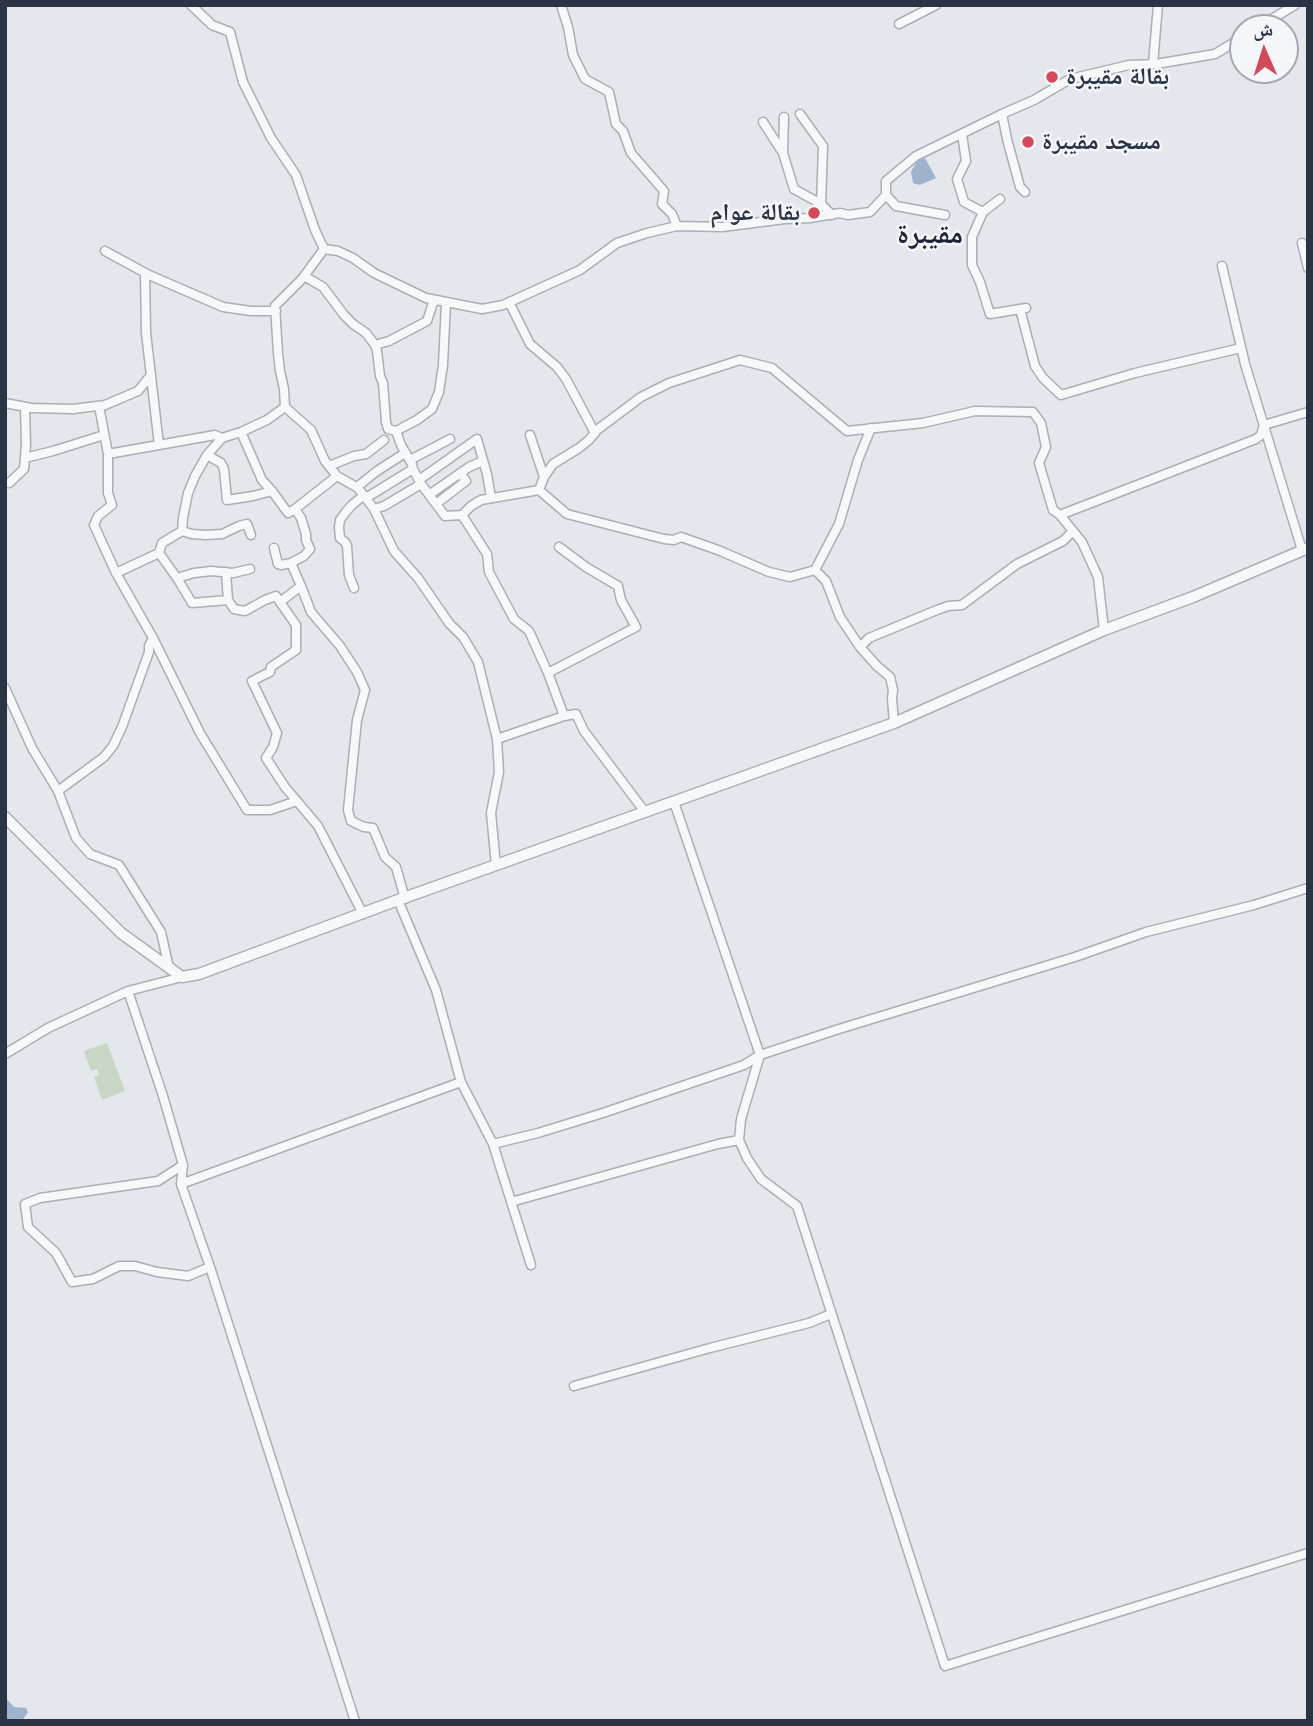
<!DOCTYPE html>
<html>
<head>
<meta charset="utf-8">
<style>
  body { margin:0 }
  #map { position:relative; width:1313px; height:1726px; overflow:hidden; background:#e4e7ec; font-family:Montserrat,"Noto Naskh Arabic",sans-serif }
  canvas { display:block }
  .frame { position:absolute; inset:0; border:7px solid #2b3445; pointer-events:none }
  .north { position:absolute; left:1229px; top:14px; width:70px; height:70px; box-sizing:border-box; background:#f4f6f9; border:2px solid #a4a8b1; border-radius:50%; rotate:357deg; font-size:19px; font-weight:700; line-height:28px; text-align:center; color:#2b3445 }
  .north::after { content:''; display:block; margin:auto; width:24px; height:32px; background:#d1495b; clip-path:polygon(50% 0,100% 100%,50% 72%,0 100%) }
</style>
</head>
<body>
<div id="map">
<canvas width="1313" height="1726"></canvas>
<div class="frame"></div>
<div class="north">ش</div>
</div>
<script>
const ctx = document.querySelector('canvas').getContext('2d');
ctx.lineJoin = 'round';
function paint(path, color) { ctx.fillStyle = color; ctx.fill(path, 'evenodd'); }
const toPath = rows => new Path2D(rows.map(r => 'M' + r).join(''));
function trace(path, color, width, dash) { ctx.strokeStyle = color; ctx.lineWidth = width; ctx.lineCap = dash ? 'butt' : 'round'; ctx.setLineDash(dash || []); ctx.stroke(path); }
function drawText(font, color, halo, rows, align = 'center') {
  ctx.font = font + ' Montserrat,"Noto Naskh Arabic",sans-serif'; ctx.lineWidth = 5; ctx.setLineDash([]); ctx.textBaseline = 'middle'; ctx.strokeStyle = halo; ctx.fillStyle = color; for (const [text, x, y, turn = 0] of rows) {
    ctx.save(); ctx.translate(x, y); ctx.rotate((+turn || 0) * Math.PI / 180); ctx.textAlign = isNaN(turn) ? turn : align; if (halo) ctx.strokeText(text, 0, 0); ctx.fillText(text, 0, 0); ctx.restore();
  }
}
paint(toPath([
  [107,1043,125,1091,102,1100,94,1077,99,1075,97,1069,91,1071,84,1051]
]), '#c9d6c5');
paint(toPath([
  [925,158,936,178,920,185,913,183,911,172,917,161],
  [5,1697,14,1707,26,1708,28,1712,22,1721,5,1721]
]), '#9fb4cc');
const minor = toPath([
  [191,5,212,25,230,32,243,82,271,138,296,175,315,230,324,249,338,251,353,258,374,273,426,298,482,309,503,305,580,270,617,243,647,233,677,226,722,227,785,219,810,218,840,213,848,215,870,212,886,195,896,206,945,215],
  [561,5,568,27,573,55,585,79,609,92,616,124,623,131,631,153,664,191,662,204,672,214,677,226],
  [899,24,936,5],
  [1257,28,1295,5],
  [1153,64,1158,5],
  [800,114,823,146,821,204],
  [1002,114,1007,139,1020,187,1025,192],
  [784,117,783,153,794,189,821,204,832,215],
  [763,122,783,153],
  [962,134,966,161,957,179,964,202,983,212],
  [886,195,886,181,916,156,1002,114,1034,100,1070,79,1129,65,1156,64,1215,54,1243,37],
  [1000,199,983,212,972,237,972,265,980,282,990,314,1020,309],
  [1302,243,1308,268],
  [324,249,302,279,275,306,278,353,280,371,284,389,285,407,311,430,325,461,337,476,358,488,374,509,394,551,418,578,449,623,463,637,478,662,497,739],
  [105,251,149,275,223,307,251,311,276,311],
  [1222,266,1245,364,1302,550],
  [145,273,146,333,159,445],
  [304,276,323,287,344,315,353,324,366,333,375,345,377,351,380,376,383,383,386,422,388,429,396,431],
  [509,302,530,344,557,367,566,379,595,433],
  [446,303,443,365,439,392,432,409,417,420,396,431,401,445,412,464,413,469,421,484,445,516,462,515,487,554,489,572,514,619,529,631,548,673,564,716],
  [1026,308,1020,309,1035,366,1043,378,1061,395,1135,373,1241,348],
  [375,345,389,341,427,321,434,300],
  [5,403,31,408,73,409,105,405,138,391,151,375],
  [99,406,108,454,108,493,112,505,98,516,94,525,116,573,153,638,200,733,247,810,270,810,297,801],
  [241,432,262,480,272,491,288,513,295,509],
  [530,435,544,477],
  [108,454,215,435,222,438],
  [207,455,221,463,224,469,227,500,253,496,272,491],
  [25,458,53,451,104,435],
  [410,460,450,439],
  [329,466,354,456,366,454,384,440],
  [337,476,295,509,301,518,306,534,306,540,310,549,304,556,291,563,301,586,280,602,296,625,296,650,271,667,270,672,252,681,277,733,273,747,266,758,285,787,318,826,363,914],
  [419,480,477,439,487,474,491,498],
  [9,483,24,469,26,445,25,407],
  [357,487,377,471,405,453],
  [539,490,567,514,664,539,674,540,681,537,718,550,769,572,790,577,815,570,839,524,858,460,871,428],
  [429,495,469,467,483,461],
  [366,498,413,469],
  [436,504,466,481,460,473],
  [374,509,384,506,421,484],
  [462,515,471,506,481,500,539,490,544,477,553,464,579,448,589,440,597,430,641,397,669,383,740,360,772,368,847,431,923,423,975,411,1033,412,1041,423,1046,447,1039,463,1053,510,1060,515,1082,542,1098,577,1104,630],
  [1060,515,1256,439,1261,435,1264,425,1308,412],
  [182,531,183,518,188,493,195,476,207,455,222,438,241,432,267,420,285,407],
  [274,548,278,564,281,565,291,563],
  [159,553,162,543,182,531,192,534,205,535,222,534,239,526,247,524,251,535],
  [815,570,826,581,840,617,860,647,877,666,890,677,893,690,892,698,894,723],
  [116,573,159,553,177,578,194,573,211,571,233,573,250,569],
  [177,578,192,603,228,600,226,572],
  [301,586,311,612,340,646,357,672,365,690,357,720,348,810,351,821,364,827,373,828,385,857,396,867,405,899],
  [354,588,349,575,347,546,345,542,340,538,339,527,340,520,345,513,352,505,364,495],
  [228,600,234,609,245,611,265,600,276,596,280,602],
  [860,647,869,638,937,610,948,606,962,605,1017,564,1063,541,1073,531],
  [548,673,636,627,621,600,618,586,586,567,559,547],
  [5,688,32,748,58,791,76,838,90,854,119,865,161,932,169,968],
  [58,791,104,757,113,746,122,727,149,652,149,646,153,638],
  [674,802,760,1055,741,1119,739,1140,747,1158,761,1179,797,1206,945,1666,1308,1553],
  [496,865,491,813,499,772,497,739,564,716,576,714,584,731,645,812],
  [398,900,436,990,461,1082,493,1144,531,1265],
  [128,991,163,1096,183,1165,181,1184,210,1267,355,1721],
  [5,1054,48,1028,128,991,182,977],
  [493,1144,538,1133,603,1113,744,1065,760,1055,839,1029,1075,957,1146,932,1254,905,1308,888],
  [183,1165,158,1181,40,1198,25,1204,28,1227,56,1253,72,1282,93,1279,119,1266,135,1266,157,1272,188,1276,210,1267],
  [181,1184,461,1082],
  [511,1202,718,1144,739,1140],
  [574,1386,710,1348,809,1323,831,1314]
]);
const tertiary = toPath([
  [5,817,121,933,182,977,199,974,398,900,894,723,1104,630,1193,597,1308,548]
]);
trace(minor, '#a9aeb7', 11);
trace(tertiary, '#a9aeb7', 13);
trace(minor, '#f7f8fa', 8);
trace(tertiary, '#f7f8fa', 10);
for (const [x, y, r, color] of [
  [1052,77,7,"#d1495b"],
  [1028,142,7,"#d1495b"],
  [814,213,7,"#d1495b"]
]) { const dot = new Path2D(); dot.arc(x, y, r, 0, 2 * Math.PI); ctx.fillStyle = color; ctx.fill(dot); trace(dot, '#f4f6f9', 2.5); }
drawText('bold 24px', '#2b3445', '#f4f6f9', [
  ["بقالة مقيبرة",1066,77],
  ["مسجد مقيبرة",1042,142],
  ["بقالة عوام",800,213,"right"]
], 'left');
drawText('bold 28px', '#1d2536', '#f4f6f9', [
  ["مقيبرة",930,235]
]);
</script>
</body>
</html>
